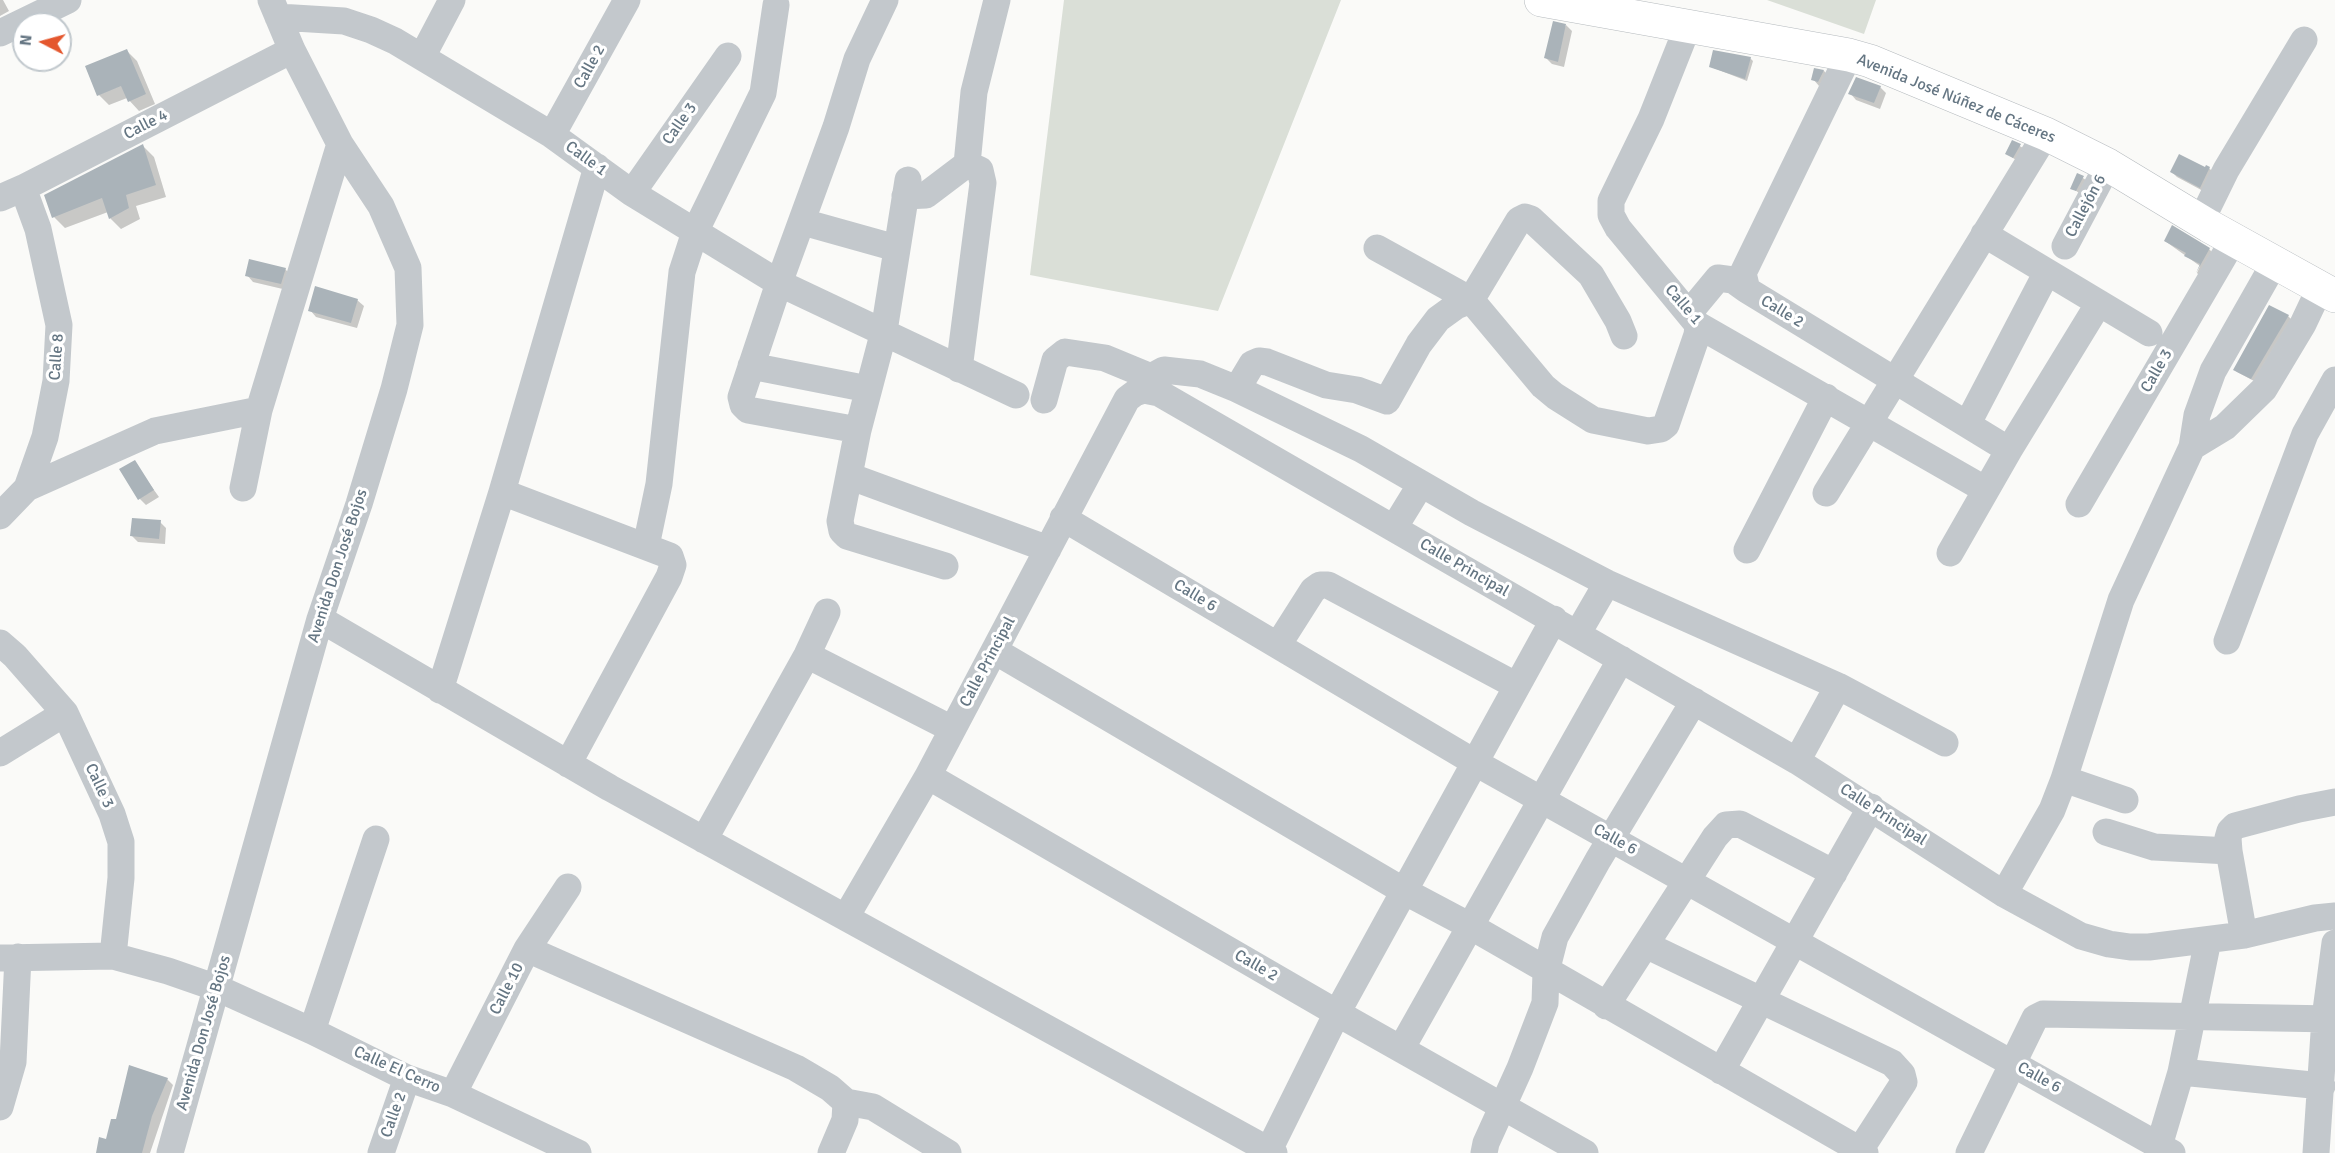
<!DOCTYPE html>
<html>
<head>
<meta charset="utf-8">
<style>
  body { margin:0 }
  #map { position:relative; width:2335px; height:1153px; overflow:hidden; background:#fafaf8; font-family:Signika,sans-serif }
  canvas { display:block }
  .north { position:absolute; left:12px; top:12px; width:60px; height:60px; box-sizing:border-box; background:#fff; border:2px solid #c1c8cd; border-radius:50%; rotate:276deg; font-size:16px; font-weight:700; line-height:24px; text-align:center; color:#657683 }
  .north::after { content:''; display:block; margin:auto; width:21px; height:27px; background:#e4572e; clip-path:polygon(50% 0,100% 100%,50% 72%,0 100%) }
</style>
</head>
<body>
<div id="map">
<canvas width="2335" height="1153"></canvas>
<div class="north">N</div>
</div>
<script>
const ctx = document.querySelector('canvas').getContext('2d');
ctx.lineJoin = 'round';
function paint(path, color) { ctx.fillStyle = color; ctx.fill(path, 'evenodd'); }
const toPath = rows => new Path2D(rows.map(r => 'M' + r).join(''));
function trace(path, color, width, dash) { ctx.strokeStyle = color; ctx.lineWidth = width; ctx.lineCap = dash ? 'butt' : 'round'; ctx.setLineDash(dash || []); ctx.stroke(path); }
function drawText(font, color, halo, rows, align = 'center') {
  ctx.font = font + ' Signika,sans-serif'; ctx.lineWidth = 6; ctx.setLineDash([]); ctx.textBaseline = 'middle'; ctx.strokeStyle = halo; ctx.fillStyle = color; for (const [text, x, y, turn = 0] of rows) {
    ctx.save(); ctx.translate(x, y); ctx.rotate((+turn || 0) * Math.PI / 180); ctx.textAlign = isNaN(turn) ? turn : align; if (halo) ctx.strokeText(text, 0, 0); ctx.fillText(text, 0, 0); ctx.restore();
  }
}
paint(toPath([
  [1064,0,1341,0,1218,311,1030,275],
  [1767,0,1876,0,1864,34]
]), '#dadfd7');
paint(toPath([
  [0,0,3,0,9,11,0,16],
  [1566,25,1572,31,1564,67,1552,64,1546,58],
  [127,51,137,61,155,104,139,111,127,98,109,105,99,95],
  [1750,58,1753,61,1747,81,1711,67],
  [1815,70,1824,71,1830,77,1819,86,1813,79],
  [1880,87,1886,93,1880,109,1856,100,1850,93],
  [2013,142,2023,148,2016,160,2007,154],
  [143,146,154,157,166,197,136,206,140,219,121,229,110,218,108,212,65,228,54,217],
  [2209,168,2214,173,2205,192,2177,177,2172,172],
  [2078,175,2086,180,2079,193,2072,188],
  [2172,227,2209,249,2215,255,2201,277,2197,273,2200,266,2165,241],
  [285,269,291,275,287,290,253,282,247,275],
  [357,300,364,306,357,328,316,317,310,310],
  [2288,316,2291,319,2254,381,2237,372,2235,370],
  [134,462,159,497,146,505,140,499],
  [160,522,166,528,165,544,138,542,132,536],
  [167,1079,173,1085,150,1153,97,1153,107,1141,117,1121]
]), '#0003');
paint(toPath([
  [1553,21,1566,24,1558,62,1544,58],
  [127,49,146,94,128,102,121,86,97,96,85,66],
  [1713,50,1751,57,1745,79,1709,67],
  [1814,68,1824,70,1818,82,1811,80],
  [1856,77,1881,86,1874,103,1848,94],
  [2012,140,2021,144,2013,158,2005,154],
  [143,144,156,185,126,195,129,208,109,219,102,198,52,218,44,195],
  [2179,154,2205,167,2206,165,2210,167,2200,188,2170,172],
  [2077,173,2084,176,2076,191,2070,189],
  [2172,225,2210,248,2196,273,2200,264,2184,256,2186,253,2164,241],
  [249,259,286,268,281,284,245,276],
  [315,286,358,299,351,323,308,311],
  [2269,305,2289,315,2251,379,2233,370],
  [135,460,154,490,138,500,119,469],
  [132,518,161,520,159,539,130,536],
  [129,1065,168,1078,152,1116,142,1153,96,1153,99,1137,106,1139,111,1119,116,1119]
]), '#aab3b9');
const major = toPath([
  [1541,0,1849,55,1870,61,2046,134,2108,165,2209,226,2335,296]
]);
trace(major, '#b5babe', 34);
trace(toPath([
  [278,17,344,21,371,30,395,41,552,135,632,193,779,283,1016,395],
  [1688,26,1651,119,1611,201,1611,215,1618,228,1698,325,1986,490],
  [0,33,68,0],
  [1849,55,1743,273,1747,290,2009,450],
  [422,57,452,0],
  [552,135,627,0],
  [908,180,884,331,858,430,840,521,842,531,847,536,945,566],
  [632,193,728,56],
  [905,196,926,195,967,164,974,92,997,0],
  [0,198,23,188,292,50],
  [2201,221,2226,170,2304,40],
  [803,222,896,248],
  [1984,234,2149,333],
  [2065,246,2108,165],
  [1377,248,1471,300,1519,220,1525,217,1531,219,1591,275,1618,321,1624,336],
  [1689,313,1718,278,1733,280,1747,290],
  [751,366,868,389],
  [959,369,983,183,980,170,967,164],
  [1237,389,1252,364,1259,361,1267,362,1326,385,1357,390,1387,401,1419,344,1438,319,1456,306,1471,300,1543,386,1555,396,1593,420,1648,431,1661,429,1666,425,1697,335,1698,325],
  [1144,390,1151,377,1164,370,1200,374,1237,389,1361,449,1472,513,1607,583,1838,686,1945,743],
  [1044,400,1055,360,1065,352,1105,358,1151,377],
  [1968,423,2047,272],
  [858,430,748,410,743,405,741,397,779,283,836,127,857,59,885,0],
  [2192,447,2225,427,2264,389,2303,324,2320,288],
  [849,476,1048,549],
  [27,488,155,431,259,410],
  [243,488,259,410,340,144],
  [502,492,670,556,673,565,669,577,568,764],
  [1826,493,2046,134],
  [2079,504,2234,239],
  [0,516,27,488,45,437,56,381,59,325,38,229,23,188],
  [1063,518,1474,762,2172,1153],
  [1394,528,1421,484],
  [646,546,659,484,682,272,695,232,763,93,776,5],
  [1747,550,1826,397],
  [1950,553,2009,450,2099,303],
  [320,619,610,788,1274,1153],
  [1578,633,1607,583],
  [2227,641,2305,434,2335,380],
  [0,643,15,656,65,713,112,814,121,842,121,878,113,956],
  [1278,645,1313,590,1320,585,1328,585,1517,686],
  [995,651,1404,891,1470,926,1865,1153],
  [807,655,952,729],
  [440,690,502,492,597,167],
  [0,753,65,713],
  [1797,761,1838,686],
  [928,776,1337,1013,1585,1153],
  [2064,779,2125,800],
  [2106,832,2154,847,2229,851,2228,838,2230,831,2235,826,2299,809,2335,802],
  [704,840,807,655,827,612],
  [2229,851,2244,935],
  [2004,894,2052,810,2064,779,2121,600,2192,447,2197,415,2213,371,2275,262],
  [846,917,928,776,1127,399,1135,393,1144,390,1159,393,1797,761,2004,894,2081,936,2109,944,2130,947,2149,947,2244,935,2315,918,2335,916],
  [1646,945,1892,1063,1902,1074,1904,1082,1860,1150],
  [527,949,796,1068,830,1088,846,1102,873,1107,948,1153],
  [0,958,113,956,168,971,217,988,312,1031,407,1078,453,1094,578,1153],
  [1606,1006,1715,837,1726,825,1740,824,1834,873],
  [312,1031,376,839],
  [1401,1049,1621,659],
  [1721,1071,1871,807],
  [2181,1072,2322,1086],
  [453,1094,527,949,568,887],
  [0,1107,13,1062,18,957],
  [2159,1146,2181,1072,2208,940],
  [1269,1150,1337,1013,1554,619],
  [170,1153,320,619,359,504,394,389,410,325,408,268,381,206,340,144,292,50,271,0],
  [381,1153,407,1078],
  [831,1153,845,1120,846,1102],
  [1484,1153,1486,1143,1520,1068,1545,1003,1546,972,1555,937,1598,860,1694,701],
  [1969,1153,2035,1018,2043,1014,2335,1019],
  [2316,1153,2325,1018,2335,943]
]), '#c3c8cc', 27);
trace(major, '#fff', 33);
drawText('16px', '#657683', '#fff', [
  ["Calle 2",590,67,-61],
  ["Avenida José Núñez de Cáceres",1956,99,22],
  ["Calle 3",680,124,-55],
  ["Calle 4",146,125,-27],
  ["Calle 1",586,159,36],
  ["Callejón 6",2086,206,-62],
  ["Calle 1",1683,305,49],
  ["Calle 2",1782,312,31],
  ["Calle 8",57,357,-86],
  ["Calle 3",2157,371,-60],
  ["Avenida Don José Bojos",338,566,-72],
  ["Calle Principal",1464,568,30],
  ["Calle 6",1195,596,31],
  ["Calle Principal",988,662,-62],
  ["Calle 3",99,786,65],
  ["Calle Principal",1883,815,33],
  ["Calle 6",1615,840,29],
  ["Calle 2",1256,966,30],
  ["Calle 10",507,989,-63],
  ["Avenida Don José Bojos",204,1033,-74],
  ["Calle El Cerro",397,1070,24],
  ["Calle 6",2039,1078,29],
  ["Calle 2",394,1115,-70]
]);
</script>
</body>
</html>
